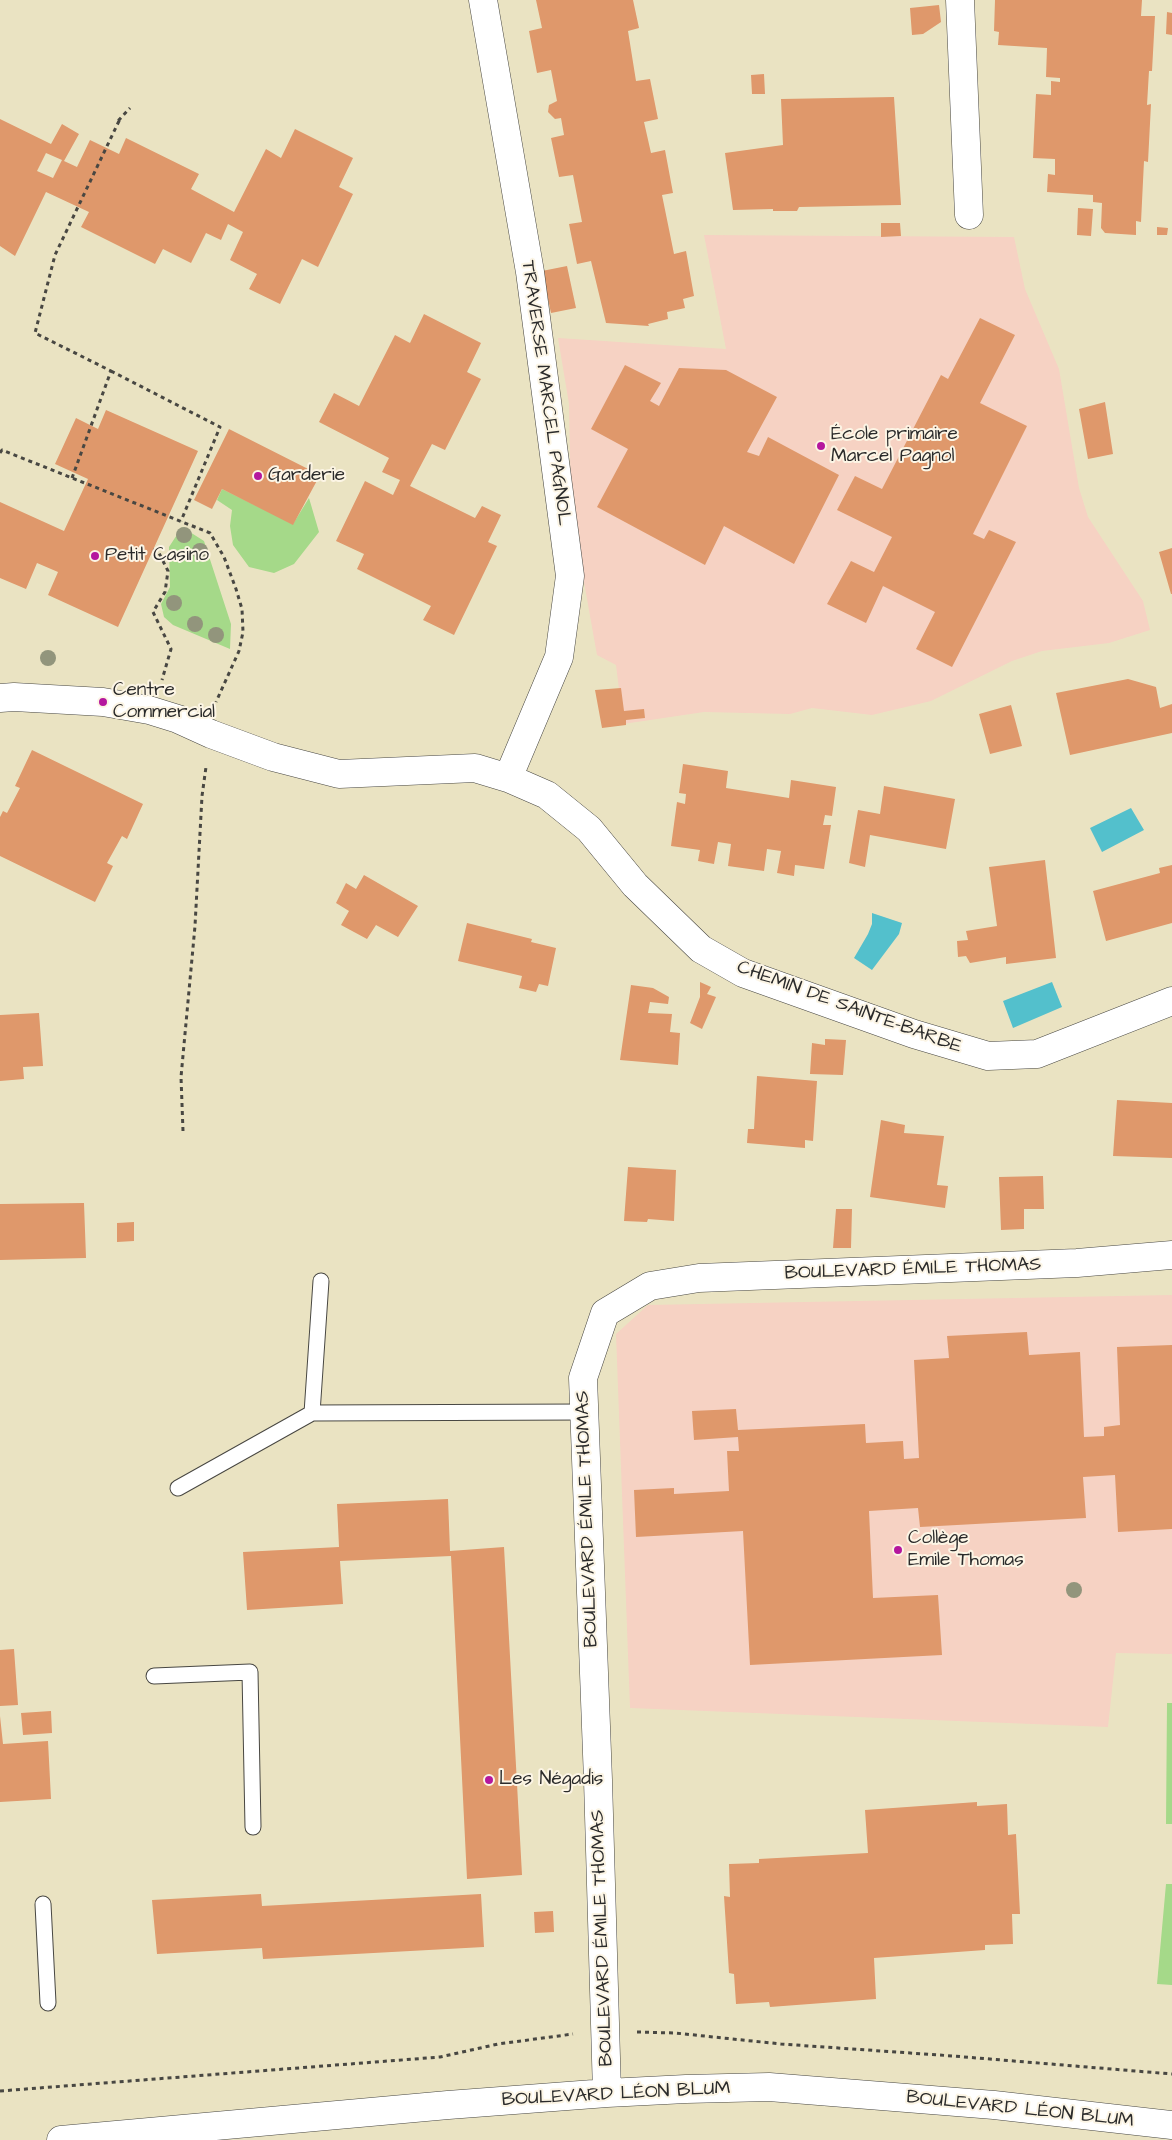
<!DOCTYPE html>
<html>
<head>
<meta charset="utf-8">
<style>
  body { margin:0 }
  canvas { display:block; background:#eae3c2 }
</style>
</head>
<body>
<canvas width="1172" height="2140"></canvas>
<script>
const ctx = document.querySelector('canvas').getContext('2d');
ctx.lineJoin = 'round';
function paint(path, color) { ctx.fillStyle = color; ctx.fill(path, 'evenodd'); }
const toPath = rows => new Path2D(rows.map(r => 'M' + r).join(''));
function trace(path, color, width, dash) { ctx.strokeStyle = color; ctx.lineWidth = width; ctx.lineCap = dash ? 'butt' : 'round'; ctx.setLineDash(dash || []); ctx.stroke(path); }
function drawText(font, color, halo, rows, align = 'center') {
  ctx.font = font + ' "Architects Daughter",sans-serif'; ctx.lineWidth = 4; ctx.setLineDash([]); ctx.textBaseline = 'middle'; ctx.strokeStyle = halo; ctx.fillStyle = color; for (const [text, x, y, turn = 0] of rows) {
    ctx.save(); ctx.translate(x, y); ctx.rotate((+turn || 0) * Math.PI / 180); ctx.textAlign = isNaN(turn) ? turn : align; if (halo) ctx.strokeText(text, 0, 0); ctx.fillText(text, 0, 0); ctx.restore();
  }
}
paint(toPath([
  [704,235,1014,237,1025,289,1059,369,1079,488,1088,517,1143,601,1150,630,1109,643,1042,651,1012,661,931,701,872,715,812,708,790,714,704,712,603,727,619,689,616,665,597,655,571,509,569,404,558,338,726,349],
  [1172,1295,1172,1654,1116,1653,1108,1727,630,1708,616,1334,648,1305]
]), '#f6d2c3');
paint(toPath([
  [222,489,293,524,309,498,319,532,294,564,274,573,249,567,233,545,230,526,232,510,217,500],
  [182,527,204,541,231,624,230,649,173,625,164,617,161,604,170,587,169,547],
  [1167,1703,1172,1703,1172,1824,1166,1824],
  [1166,1884,1172,1884,1172,1985,1157,1984]
]), '#a5d989');
paint(toPath([
  [1131,808,1144,830,1102,852,1090,828],
  [872,913,902,923,899,934,872,970,854,958,868,934,872,924],
  [1052,982,1062,1007,1013,1028,1003,1001]
]), '#53c0cc');
paint(toPath([
  [536,0,633,0,639,28,628,31,636,81,650,79,658,119,644,122,651,153,665,150,673,193,662,195,674,254,686,251,694,296,683,299,685,308,667,312,668,319,648,324,649,326,606,323,591,261,577,264,569,224,582,222,573,175,559,177,551,138,564,135,561,118,555,119,548,112,549,105,557,101,551,70,537,73,529,31,542,28],
  [995,0,1142,0,1141,16,1155,16,1152,71,1149,71,1147,105,1151,104,1148,162,1144,161,1141,222,1136,221,1136,235,1105,233,1101,228,1102,203,1093,202,1093,195,1047,192,1048,174,1055,175,1055,159,1033,158,1036,94,1051,95,1051,81,1060,82,1060,78,1046,77,1047,48,998,45,999,32,994,31],
  [939,5,941,22,923,34,912,35,910,8],
  [1167,12,1172,13,1172,35,1166,34],
  [764,74,765,94,752,94,751,75],
  [894,97,901,205,799,207,797,211,773,211,773,209,733,210,725,153,783,145,781,99],
  [0,119,51,144,62,124,79,134,64,161,77,167,90,140,119,154,126,138,199,174,191,189,234,212,266,149,281,158,295,129,353,158,339,187,353,194,318,267,302,259,280,304,249,289,257,274,230,260,243,232,228,224,221,240,206,233,191,263,163,249,155,264,81,227,89,212,46,192,15,256,0,246],
  [46,153,62,160,53,178,37,171],
  [1078,208,1093,209,1091,236,1077,235],
  [881,223,900,223,901,236,881,237],
  [1157,227,1168,228,1167,235,1157,235],
  [567,266,576,308,551,313,542,271],
  [424,314,481,343,467,372,481,379,445,450,432,444,410,486,475,518,482,506,501,515,488,542,497,546,454,635,423,620,431,606,357,569,364,554,336,541,365,481,393,495,400,480,382,472,389,458,319,422,334,393,359,406,395,335,410,343],
  [980,318,1015,335,980,403,1027,426,973,534,984,539,989,530,1016,542,952,667,916,649,935,612,883,586,866,623,827,604,851,561,874,572,892,537,837,510,855,476,882,489,941,375,948,379],
  [625,365,661,383,650,401,659,406,679,368,726,370,777,397,747,452,759,456,768,437,839,475,794,564,724,526,705,565,597,507,628,449,591,429],
  [1105,402,1113,454,1088,459,1079,409],
  [106,410,198,451,118,627,48,595,58,572,37,563,26,589,0,578,0,502,64,531,88,479,55,464,76,418,98,429],
  [229,429,320,475,293,525,222,489,212,509,194,500],
  [1172,548,1172,594,1171,594,1159,552],
  [1128,679,1156,687,1160,708,1172,704,1172,733,1070,755,1056,693],
  [621,688,624,711,644,709,645,718,626,720,626,725,602,728,595,690],
  [1011,705,1022,746,990,754,979,714],
  [32,750,143,804,127,839,122,836,107,863,113,866,95,902,0,856,0,817,3,811,7,813,20,788,15,786],
  [683,764,728,771,726,788,789,798,791,780,836,787,832,816,825,815,823,825,831,825,824,869,795,865,794,876,777,873,781,851,767,849,764,871,728,866,731,844,718,842,714,864,698,861,700,850,671,846,677,802,685,804,686,794,679,793],
  [884,786,955,799,946,849,870,835,865,867,849,863,858,810,880,814],
  [1045,860,1056,958,1006,964,1006,957,970,963,966,956,958,957,957,941,968,940,966,931,997,926,989,867],
  [1172,865,1172,923,1106,941,1093,891,1160,873,1159,868],
  [364,875,418,906,398,937,376,925,367,939,341,925,349,911,336,903,346,883,356,889],
  [467,923,532,939,531,942,556,948,548,986,539,984,536,992,519,988,522,976,458,961],
  [700,982,711,987,707,994,716,997,702,1029,690,1023,700,997],
  [631,985,653,988,669,997,668,1004,650,1002,648,1013,672,1014,670,1032,680,1033,678,1065,620,1060],
  [39,1013,43,1066,23,1067,24,1079,0,1081,0,1015],
  [825,1039,846,1040,843,1075,810,1074,812,1043,825,1045],
  [757,1076,817,1081,813,1141,805,1140,805,1148,747,1143,748,1129,754,1129],
  [1117,1100,1172,1103,1172,1158,1113,1156],
  [881,1120,905,1125,904,1133,944,1136,937,1185,948,1186,945,1208,870,1197],
  [628,1167,676,1170,674,1221,648,1219,647,1222,624,1221],
  [1043,1176,1044,1209,1024,1209,1024,1229,1001,1230,999,1177],
  [84,1203,86,1258,0,1260,0,1204],
  [836,1209,852,1209,851,1248,833,1248],
  [134,1222,134,1241,117,1242,117,1223],
  [1027,1332,1029,1355,1080,1352,1084,1437,1104,1436,1104,1427,1120,1425,1117,1347,1172,1345,1172,1529,1118,1532,1115,1475,1083,1477,1086,1518,920,1527,918,1508,869,1511,873,1598,938,1595,942,1655,750,1665,743,1531,636,1537,634,1490,674,1488,674,1494,729,1491,727,1451,739,1451,738,1437,694,1440,692,1411,736,1409,738,1430,865,1424,866,1443,903,1441,904,1459,919,1458,914,1360,949,1358,947,1336],
  [448,1499,450,1551,504,1547,522,1875,467,1879,451,1556,340,1561,343,1604,247,1610,243,1552,339,1547,337,1504],
  [14,1649,18,1705,0,1706,0,1650],
  [51,1711,52,1733,23,1735,21,1713],
  [0,1716,3,1744,48,1741,51,1799,0,1802],
  [977,1802,977,1806,1007,1804,1008,1835,1016,1834,1020,1914,1012,1914,1013,1944,985,1945,985,1950,874,1958,876,1999,770,2007,769,2002,736,2004,734,1974,729,1973,724,1896,730,1897,729,1864,759,1863,759,1859,868,1853,865,1810],
  [261,1894,262,1906,481,1894,484,1947,263,1959,262,1948,157,1954,152,1900],
  [553,1911,554,1932,535,1933,534,1912]
]), '#df986b');
const lane = toPath([
  [312,1413,584,1412],
  [178,1488,312,1413,321,1281],
  [154,1676,250,1672,253,1827],
  [43,1904,48,2003]
]);
const street = toPath([
  [483,0,530,272,570,576,559,657,508,778],
  [960,0,969,215],
  [0,698,14,697,103,702,149,710,178,719,211,734,273,757,339,774,475,768,508,778,547,795,589,829,635,885,701,949,743,973,914,1034,988,1056,1037,1054,1172,1001],
  [607,2093,598,1780,583,1378,605,1313,650,1286,699,1278,1077,1263,1172,1255],
  [61,2140,448,2105,607,2093,686,2089,769,2087,994,2105,1172,2125]
]);
trace(lane, '#484742', 17);
trace(street, '#484742', 29);
trace(toPath([
  [111,371,220,427,181,521],
  [0,453,2,450,210,533,224,557,236,589,242,609,243,632,239,651,216,702],
  [72,478,111,371,35,333,55,255,119,121,117,122,130,108],
  [153,550,158,551,168,571,165,592,153,612,171,649,162,680],
  [183,1131,181,1077,195,926,202,796,206,767],
  [637,2032,675,2033,781,2044,953,2056,1172,2074],
  [0,2091,440,2057,498,2044,573,2034]
]), '#484742', 3, [4, 4]);
trace(lane, '#fff', 15);
trace(street, '#fff', 28);
ctx.fillStyle = '#92957c';
for (const [x, y] of [
  [184,535],
  [200,551],
  [174,603],
  [195,624],
  [216,635],
  [48,658],
  [1074,1590]
]) { ctx.beginPath(); ctx.arc(x, y, 8, 0, 2 * Math.PI); ctx.fill(); }
for (const [x, y, r, color] of [
  [821,446,5,"#b5179e"],
  [258,476,5,"#b5179e"],
  [95,556,5,"#b5179e"],
  [103,702,5,"#b5179e"],
  [898,1550,5,"#b5179e"],
  [489,1780,5,"#b5179e"]
]) { const dot = new Path2D(); dot.arc(x, y, r, 0, 2 * Math.PI); ctx.fillStyle = color; ctx.fill(dot); trace(dot, '#fcf5e5', 2); }
drawText('19px', '#2b2b2b', '#fcf5e5', [
  ["TRAVERSE MARCEL PAGNOL",545,393,82],
  ["CHEMIN DE SAINTE-BARBE",849,1008,20],
  ["BOULEVARD ÉMILE THOMAS",913,1270,-2],
  ["BOULEVARD ÉMILE THOMAS",588,1519,-92],
  ["BOULEVARD ÉMILE THOMAS",603,1938,-92],
  ["BOULEVARD LÉON BLUM",616,2095,-3],
  ["BOULEVARD LÉON BLUM",1020,2110,6]
]);
drawText('19px', '#2b2b2b', '#fcf5e5', [
  ["École primaire",831,435],
  ["Marcel Pagnol",831,457],
  ["Garderie",268,476],
  ["Petit Casino",105,556],
  ["Centre",113,691],
  ["Commercial",113,713],
  ["Collège",908,1539],
  ["Emile Thomas",908,1561],
  ["Les Négadis",499,1780]
], 'left');
</script>
</body>
</html>
